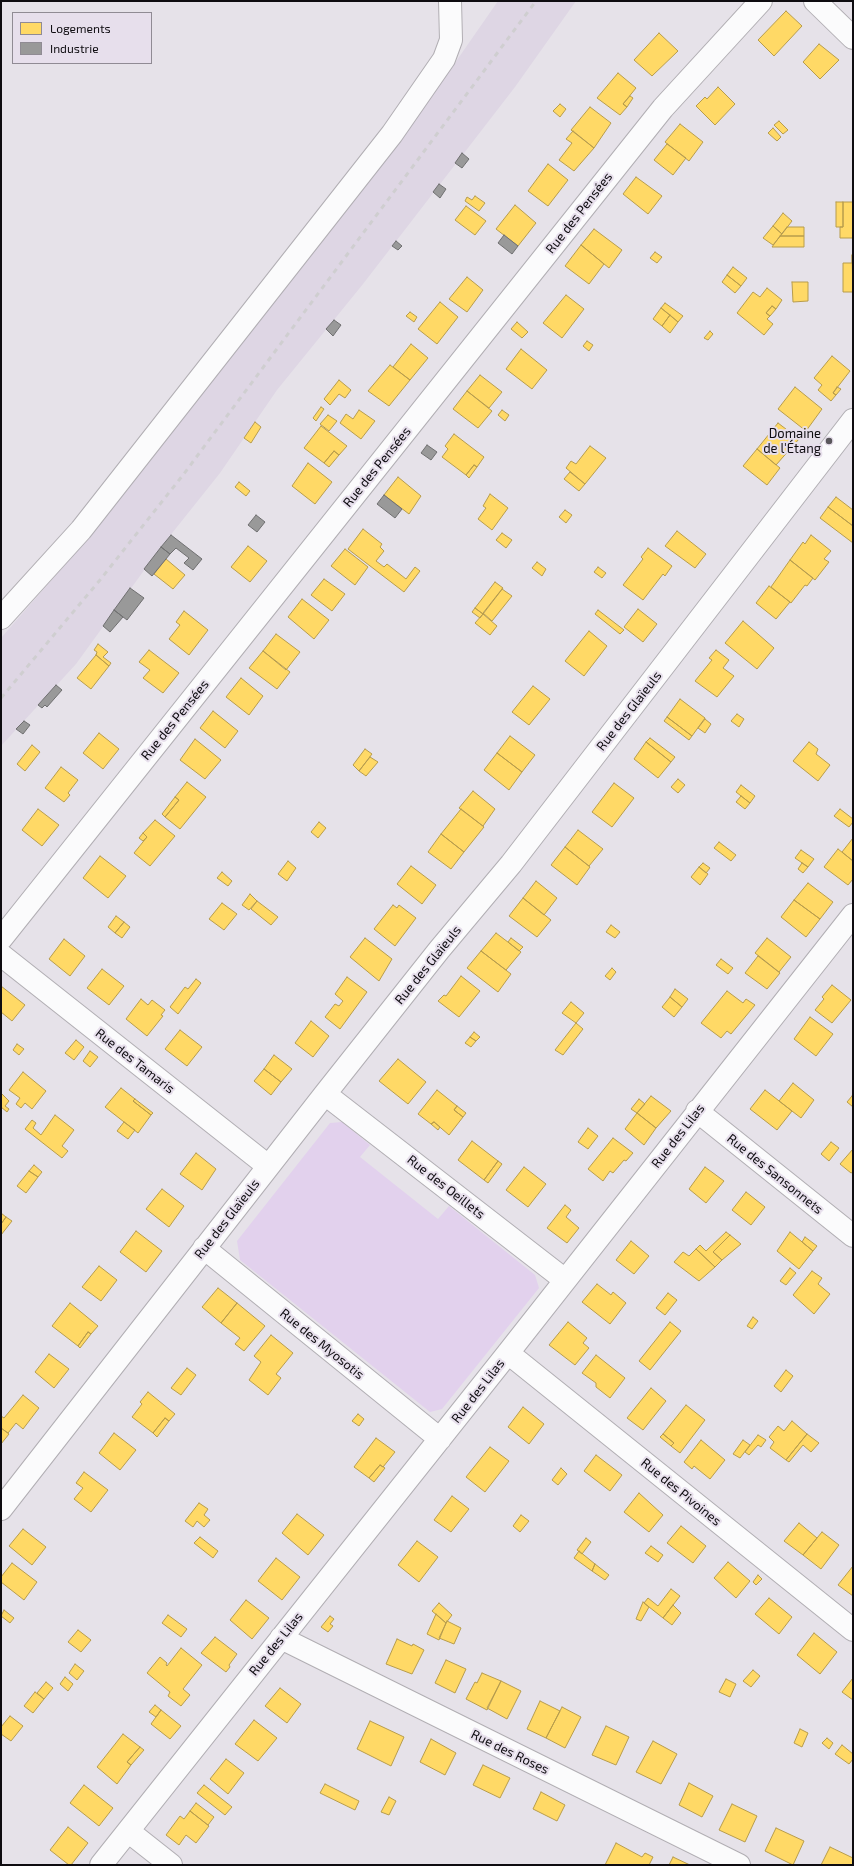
<!DOCTYPE html>
<html>
<head>
<meta charset="utf-8">
<style>
  body { margin:0 }
  #map { position:relative; width:854px; height:1866px; overflow:hidden; background:#e6e2e9; font-family:"Exo 2",sans-serif }
  canvas { display:block }
  .frame { position:absolute; inset:0; border:2px solid #0e0c10; pointer-events:none }
  .legend { position:absolute; left:12px; top:12px; width:140px; height:52px; box-sizing:border-box; background:#e7dfec; border:1px solid #908b94; margin:0; padding:5px 7px; list-style:none; font-size:12px; color:#0e0c10 }
  .legend li { display:flex; align-items:center; gap:8px; height:20px }
  .legend b { width:20px; border:1px solid #908b94 }
</style>
</head>
<body>
<div id="map">
<canvas width="854" height="1866"></canvas>
<div class="frame"></div>
<ul class="legend">
<li><b style="height:11px;background:#ffd966"></b>Logements</li>
<li><b style="height:11px;background:#999"></b>Industrie</li>
</ul>
</div>
<script>
const ctx = document.querySelector('canvas').getContext('2d');
ctx.lineJoin = 'round';
function paint(path, color) { ctx.fillStyle = color; ctx.fill(path, 'evenodd'); }
const toPath = rows => new Path2D(rows.map(r => 'M' + r).join(''));
function trace(path, color, width, dash) { ctx.strokeStyle = color; ctx.lineWidth = width; ctx.lineCap = dash ? 'butt' : 'round'; ctx.setLineDash(dash || []); ctx.stroke(path); }
function drawText(font, color, halo, rows, align = 'center') {
  ctx.font = font + ' "Exo 2",sans-serif'; ctx.lineWidth = 4; ctx.setLineDash([]); ctx.textBaseline = 'middle'; ctx.strokeStyle = halo; ctx.fillStyle = color; for (const [text, x, y, turn = 0] of rows) {
    ctx.save(); ctx.translate(x, y); ctx.rotate((+turn || 0) * Math.PI / 180); ctx.textAlign = isNaN(turn) ? turn : align; if (halo) ctx.strokeText(text, 0, 0); ctx.fillText(text, 0, 0); ctx.restore();
  }
}
paint(toPath([
  [498,1,576,1,515,87,363,284,277,390,220,473,161,547,76,664,1,746,1,638,70,559,407,132]
]), '#ded6e4');
paint(toPath([
  [342,1122,370,1145,360,1157,438,1219,449,1206,535,1275,539,1288,442,1409,430,1412,240,1260,237,1241,330,1123]
]), '#e2d1ed');
const homes = toPath([
  [786,11,802,26,774,56,758,40,786,11],
  [659,33,678,51,652,76,634,60,659,33],
  [819,44,839,60,820,79,803,62,819,44],
  [618,73,636,88,623,104,627,107,620,115,597,98,618,73],
  [718,87,735,104,715,125,696,106,705,97,707,99,718,87],
  [630,96,633,98,627,107,623,104,630,96],
  [560,104,566,109,560,117,553,111,560,104],
  [590,107,611,123,594,148,571,130,590,107],
  [779,121,788,130,783,134,774,125,779,121],
  [680,124,703,142,689,161,665,142,680,124],
  [773,128,781,137,777,141,768,133,773,128],
  [573,131,594,148,574,171,559,160,572,143,566,139,573,131],
  [667,144,686,158,673,175,654,160,667,144],
  [548,164,568,180,548,206,528,191,548,164],
  [636,177,662,196,648,214,623,194,636,177],
  [475,196,485,203,479,211,465,201,467,197,472,200,475,196],
  [836,202,843,202,843,227,836,227,836,202],
  [843,202,853,202,853,238,840,238,840,227,843,227,843,202],
  [515,205,536,223,518,246,496,229,515,205],
  [466,206,486,221,475,235,455,220,466,206],
  [783,213,792,221,782,234,773,226,783,213],
  [773,226,782,234,773,245,763,238,773,226],
  [787,227,804,227,804,236,780,236,787,227],
  [594,229,622,250,609,268,581,245,594,229],
  [780,236,804,236,804,247,772,247,780,236],
  [581,245,604,264,589,284,565,266,581,245],
  [655,252,662,257,657,263,650,258,655,252],
  [852,255,853,292,843,292,843,263,852,263,852,255],
  [733,267,747,278,741,286,727,275,733,267],
  [727,275,741,286,735,293,722,282,727,275],
  [467,277,483,290,467,312,449,299,467,277],
  [792,282,808,282,808,301,793,302,792,282],
  [767,288,782,300,776,309,772,306,766,313,770,316,767,319,773,324,764,335,737,313,753,292,760,297,767,288],
  [566,295,584,309,562,338,543,323,566,295],
  [440,302,458,317,437,344,418,329,440,302],
  [665,303,683,316,678,322,661,308,665,303],
  [772,306,776,309,770,316,766,313,772,306],
  [661,308,670,315,662,326,653,319,661,308],
  [410,312,417,317,414,322,406,316,410,312],
  [670,315,678,322,670,333,662,326,670,315],
  [517,322,528,332,522,338,511,329,517,322],
  [710,331,713,334,708,340,704,338,710,331],
  [587,341,593,345,589,351,583,346,587,341],
  [411,344,428,358,410,380,393,367,411,344],
  [521,349,547,370,532,389,506,369,521,349],
  [832,356,850,371,833,393,836,395,831,401,818,390,822,385,814,378,832,356],
  [390,365,410,380,389,406,368,391,390,365],
  [480,375,502,392,489,408,467,391,480,375],
  [339,380,351,390,345,398,339,394,330,405,324,399,339,380],
  [795,387,822,409,806,431,778,409,795,387],
  [837,387,841,389,836,395,833,393,837,387],
  [467,391,492,411,478,428,453,409,467,391],
  [321,407,324,409,316,421,313,418,321,407],
  [359,410,375,421,361,439,340,423,346,414,353,419,359,410],
  [502,410,509,415,505,421,498,415,502,410],
  [328,415,337,421,329,431,320,424,328,415],
  [255,422,261,427,251,443,244,438,255,422],
  [778,423,799,439,776,465,757,449,778,423],
  [321,426,347,446,339,455,334,451,324,463,304,448,321,426],
  [454,434,484,457,477,467,474,465,466,475,442,457,448,449,445,446,454,434],
  [590,446,606,458,585,484,566,468,571,461,576,464,590,446],
  [757,449,780,468,767,485,743,466,757,449],
  [334,451,339,455,329,467,324,463,334,451],
  [308,463,332,482,315,504,292,486,308,463],
  [474,465,477,467,469,478,466,475,474,465],
  [570,472,585,484,579,491,564,479,570,472],
  [398,477,421,496,409,514,384,495,398,477],
  [239,482,250,491,246,496,235,487,239,482],
  [490,494,508,508,492,530,478,519,486,508,483,506,490,494],
  [836,497,853,510,853,526,828,507,836,497],
  [828,507,853,526,853,543,820,518,828,507],
  [565,510,572,515,566,523,559,517,565,510],
  [363,529,382,544,380,547,384,551,376,561,384,567,387,564,406,579,415,567,420,571,404,592,348,549,363,529],
  [677,531,706,554,695,568,665,546,677,531],
  [502,533,512,540,506,548,496,540,502,533],
  [811,535,831,551,824,559,829,562,815,580,790,560,803,542,805,544,811,535],
  [248,546,267,561,250,582,231,567,248,546],
  [648,548,672,566,665,576,663,574,643,600,623,585,643,559,641,557,648,548],
  [345,549,368,567,355,585,331,566,345,549],
  [166,559,185,575,173,589,154,574,166,559],
  [790,560,813,578,807,586,805,585,791,603,771,587,790,560],
  [537,562,546,569,542,576,532,568,537,562],
  [598,567,606,573,602,578,594,572,598,567],
  [324,579,345,594,332,611,311,595,324,579],
  [495,582,503,588,483,614,475,608,495,582],
  [769,586,790,602,776,619,756,603,769,586],
  [502,589,512,596,492,621,483,613,502,589],
  [302,599,329,620,314,639,288,617,302,599],
  [475,608,483,614,480,618,472,612,475,608],
  [638,609,657,624,643,642,624,627,638,609],
  [598,610,624,630,620,634,595,614,598,610],
  [184,611,208,630,189,655,169,639,180,625,176,622,184,611],
  [483,614,497,626,490,635,475,623,483,614],
  [743,621,774,648,757,669,725,643,743,621],
  [589,631,607,646,584,676,565,661,589,631],
  [276,634,300,652,286,670,263,651,276,634],
  [98,644,108,652,103,657,111,663,109,666,96,655,97,652,94,650,98,644],
  [149,650,179,673,163,693,143,678,150,670,139,662,149,650],
  [716,650,729,660,723,668,734,676,717,697,695,681,712,660,709,658,716,650],
  [263,651,290,672,277,689,249,668,263,651],
  [96,655,109,666,91,689,77,678,96,655],
  [241,678,263,696,249,715,226,697,241,678],
  [533,686,550,699,529,725,512,712,533,686],
  [680,699,705,718,692,736,667,717,680,699],
  [213,711,238,731,225,748,200,728,213,711],
  [737,714,744,719,739,727,731,721,737,714],
  [667,717,692,736,689,740,664,721,667,717],
  [705,719,711,724,705,733,698,728,705,719],
  [99,733,119,749,103,769,83,753,99,733],
  [510,736,535,755,522,772,497,753,510,736],
  [650,738,675,757,671,762,646,742,650,738],
  [195,739,221,760,205,779,180,760,195,739],
  [646,742,671,762,658,778,634,759,646,742],
  [809,742,818,749,816,754,830,765,818,781,793,761,809,742],
  [32,745,40,752,25,771,17,764,32,745],
  [365,749,372,754,359,771,353,765,365,749],
  [497,753,522,772,509,790,484,770,497,753],
  [370,757,378,762,366,776,359,771,370,757],
  [61,767,78,780,68,793,70,795,64,802,45,788,61,767],
  [678,779,685,785,678,793,671,787,678,779],
  [187,782,206,797,180,829,165,817,179,800,175,797,187,782],
  [614,783,634,798,612,827,592,812,614,783],
  [741,785,755,796,750,803,736,792,741,785],
  [473,791,495,809,483,826,459,808,473,791],
  [741,796,750,803,745,809,736,802,741,796],
  [175,797,179,800,165,817,162,814,175,797],
  [38,809,59,825,42,846,22,830,38,809],
  [461,809,484,827,464,852,441,834,461,809],
  [840,809,853,819,853,822,849,827,834,816,840,809],
  [155,820,175,836,150,866,134,853,147,837,143,833,155,820],
  [319,822,326,828,318,838,311,832,319,822],
  [578,830,603,849,589,866,565,847,578,830],
  [143,833,147,837,143,841,139,838,143,833],
  [441,834,464,852,451,869,428,852,441,834],
  [853,838,853,861,842,852,853,838],
  [719,842,736,855,731,861,714,848,719,842],
  [565,847,590,867,577,885,551,865,565,847],
  [838,849,853,861,853,879,848,885,824,867,838,849],
  [801,850,814,859,808,867,795,858,801,850],
  [100,856,126,876,108,898,83,878,100,856],
  [288,861,296,868,287,881,278,874,288,861],
  [703,863,710,868,706,873,699,867,703,863],
  [802,863,808,867,803,873,798,869,802,863],
  [411,866,436,885,422,904,397,884,411,866],
  [699,867,708,874,700,885,691,877,699,867],
  [222,872,232,881,228,886,217,878,222,872],
  [536,881,557,898,544,915,523,898,536,881],
  [808,883,833,902,820,919,794,900,808,883],
  [250,894,257,901,249,910,242,905,250,894],
  [523,898,551,920,537,937,509,916,523,898],
  [794,900,820,919,806,937,781,917,794,900],
  [257,901,278,917,271,925,251,909,257,901],
  [222,903,237,914,224,930,209,919,222,903],
  [393,905,397,908,399,905,416,918,395,946,374,929,393,905],
  [116,916,124,922,115,933,108,927,116,916],
  [124,922,130,927,122,938,115,933,124,922],
  [611,925,620,932,615,938,606,932,611,925],
  [496,933,521,952,506,970,481,951,496,933],
  [365,938,392,959,379,981,350,957,365,938],
  [511,938,523,947,519,951,508,942,511,938],
  [767,938,791,957,779,972,755,953,767,938],
  [64,939,85,956,70,976,49,959,64,939],
  [481,951,511,974,498,992,467,968,481,951],
  [758,956,780,973,767,989,745,973,758,956],
  [721,959,733,968,728,974,716,965,721,959],
  [612,968,616,972,610,980,605,976,612,968],
  [102,969,124,986,109,1005,87,988,102,969],
  [461,976,480,991,459,1017,438,1001,444,995,446,996,461,976],
  [347,977,367,992,340,1029,325,1017,335,1004,339,1006,343,1001,335,994,347,977],
  [196,979,201,983,178,1014,170,1007,185,987,188,989,196,979],
  [832,985,851,1000,832,1023,815,1010,824,999,822,997,832,985],
  [1,986,25,1005,12,1021,1,1012,1,986],
  [675,989,688,999,682,1007,670,997,675,989],
  [727,991,743,1003,746,999,755,1005,731,1034,727,1031,721,1038,701,1023,727,991],
  [670,997,682,1007,674,1017,662,1007,670,997],
  [141,999,148,1005,152,1000,165,1010,161,1015,163,1016,147,1036,126,1019,141,999],
  [571,1002,584,1013,576,1023,562,1013,571,1002],
  [810,1017,833,1034,816,1056,794,1039,810,1017],
  [311,1021,329,1036,313,1057,295,1043,311,1021],
  [576,1023,583,1029,563,1055,555,1050,576,1023],
  [180,1030,202,1047,187,1066,165,1049,180,1030],
  [474,1032,480,1037,476,1041,470,1037,474,1032],
  [470,1037,476,1041,471,1047,465,1043,470,1037],
  [76,1040,84,1047,74,1060,65,1053,76,1040],
  [17,1044,24,1049,19,1055,13,1050,17,1044],
  [90,1051,98,1057,90,1067,83,1061,90,1051],
  [274,1055,292,1069,281,1082,264,1069,274,1055],
  [398,1059,426,1082,408,1104,379,1081,398,1059],
  [264,1069,281,1082,271,1095,254,1081,264,1069],
  [23,1072,46,1091,32,1109,25,1103,21,1108,16,1104,20,1098,9,1090,23,1072],
  [793,1083,814,1100,801,1118,779,1101,793,1083],
  [121,1088,135,1099,133,1101,151,1115,138,1133,105,1107,121,1088],
  [437,1090,457,1106,454,1110,463,1117,449,1135,434,1122,431,1124,418,1114,437,1090],
  [765,1090,792,1111,777,1130,750,1109,765,1090],
  [1,1093,9,1101,5,1106,9,1109,7,1112,1,1107,1,1093],
  [651,1096,671,1111,656,1128,637,1113,651,1096],
  [852,1096,853,1097,853,1107,847,1102,852,1096],
  [135,1099,153,1113,151,1115,133,1101,135,1099],
  [639,1099,645,1104,637,1113,631,1109,639,1099],
  [457,1106,466,1113,463,1117,454,1110,457,1106],
  [637,1113,656,1128,644,1145,625,1129,637,1113],
  [55,1115,74,1130,62,1146,68,1151,62,1158,25,1129,32,1120,36,1123,33,1128,41,1135,55,1115],
  [124,1122,135,1130,128,1139,117,1131,124,1122],
  [434,1122,440,1127,438,1130,431,1124,434,1122],
  [588,1128,598,1136,588,1149,578,1142,588,1128],
  [613,1138,633,1153,626,1161,624,1160,613,1173,610,1171,603,1181,588,1169,613,1138],
  [472,1141,498,1161,484,1180,458,1160,472,1141],
  [831,1142,839,1148,829,1161,821,1154,831,1142],
  [853,1149,853,1172,851,1173,840,1164,853,1149],
  [196,1153,216,1169,202,1190,180,1174,196,1153],
  [498,1161,502,1164,488,1183,484,1180,498,1161],
  [34,1165,42,1172,38,1177,29,1171,34,1165],
  [524,1167,546,1184,528,1207,506,1190,524,1167],
  [705,1167,724,1181,706,1203,689,1189,705,1167],
  [29,1171,38,1177,26,1193,17,1186,29,1171],
  [162,1189,184,1206,169,1227,146,1209,162,1189],
  [746,1192,765,1207,751,1225,732,1210,746,1192],
  [565,1205,571,1210,566,1217,579,1228,567,1243,547,1228,565,1205],
  [1,1213,6,1217,1,1224,1,1213],
  [6,1217,12,1221,1,1235,1,1224,6,1217],
  [136,1231,162,1251,146,1272,120,1252,136,1231],
  [726,1232,730,1235,713,1252,722,1260,715,1267,696,1249,700,1245,706,1251,726,1232],
  [790,1232,813,1251,799,1269,777,1251,790,1232],
  [730,1235,741,1244,722,1260,713,1252,730,1235],
  [805,1237,817,1246,813,1251,802,1242,805,1237],
  [631,1241,649,1256,634,1274,616,1260,631,1241],
  [696,1249,715,1267,699,1281,674,1262,683,1252,689,1256,696,1249],
  [99,1266,117,1280,101,1301,82,1287,99,1266],
  [790,1268,796,1273,786,1285,780,1281,790,1268],
  [812,1271,822,1278,818,1284,830,1294,814,1314,793,1295,812,1271],
  [597,1284,611,1295,613,1292,626,1303,610,1324,582,1302,597,1284],
  [218,1288,237,1303,221,1323,202,1307,218,1288],
  [668,1293,677,1300,665,1315,656,1308,668,1293],
  [70,1303,98,1326,91,1334,88,1332,78,1346,52,1326,70,1303],
  [237,1303,265,1326,244,1351,235,1344,240,1338,221,1323,237,1303],
  [753,1317,758,1321,752,1329,747,1326,753,1317],
  [568,1322,587,1338,583,1343,589,1348,575,1365,549,1345,568,1322],
  [670,1322,681,1331,650,1370,639,1361,670,1322],
  [88,1332,91,1334,80,1348,78,1346,88,1332],
  [271,1335,293,1353,276,1374,281,1378,268,1395,249,1380,261,1362,254,1356,271,1335],
  [49,1354,69,1369,54,1388,35,1372,49,1354],
  [596,1355,625,1378,610,1398,596,1387,596,1383,582,1373,596,1355],
  [187,1368,196,1375,181,1395,171,1388,187,1368],
  [786,1370,793,1376,781,1392,774,1386,786,1370],
  [651,1388,666,1401,643,1430,627,1418,651,1388],
  [148,1392,175,1414,169,1421,165,1418,153,1433,132,1417,142,1404,140,1402,148,1392],
  [23,1395,39,1408,23,1429,16,1423,8,1433,1,1428,1,1416,4,1418,23,1395],
  [686,1405,705,1420,680,1453,671,1446,674,1443,663,1434,686,1405],
  [523,1407,544,1424,529,1444,508,1427,523,1407],
  [358,1414,364,1419,359,1426,352,1421,358,1414],
  [165,1418,169,1421,157,1437,153,1433,165,1418],
  [792,1421,807,1434,786,1460,770,1448,774,1442,769,1437,778,1426,784,1431,792,1421],
  [1,1428,9,1434,1,1444,1,1428],
  [114,1433,136,1450,120,1470,99,1453,114,1433],
  [663,1434,674,1443,671,1446,660,1437,663,1434],
  [807,1434,819,1443,811,1452,803,1445,789,1462,786,1460,807,1434],
  [758,1435,766,1440,761,1447,758,1445,749,1455,745,1452,758,1435],
  [376,1438,395,1452,383,1467,380,1465,369,1478,354,1467,376,1438],
  [701,1440,725,1460,710,1479,694,1466,692,1469,684,1462,701,1440],
  [743,1440,750,1445,740,1458,733,1454,743,1440],
  [490,1447,509,1461,485,1492,466,1477,490,1447],
  [596,1455,622,1475,610,1491,584,1471,596,1455],
  [380,1465,385,1468,374,1482,369,1478,380,1465],
  [561,1468,567,1474,558,1485,552,1480,561,1468],
  [84,1472,108,1490,91,1512,74,1499,83,1488,76,1483,84,1472],
  [639,1493,663,1515,649,1532,624,1512,639,1493],
  [452,1496,469,1509,451,1532,434,1520,452,1496],
  [199,1503,208,1509,204,1515,210,1520,204,1527,197,1521,193,1527,185,1521,199,1503],
  [297,1514,324,1535,308,1555,282,1533,297,1514],
  [521,1515,529,1521,520,1532,513,1526,521,1515],
  [799,1523,817,1538,803,1555,784,1541,799,1523],
  [681,1526,706,1546,693,1563,667,1543,681,1526],
  [23,1529,46,1547,32,1565,9,1546,23,1529],
  [822,1532,839,1545,821,1569,803,1555,822,1532],
  [200,1537,218,1551,213,1558,194,1543,200,1537],
  [586,1538,591,1542,582,1554,577,1550,586,1538],
  [417,1541,438,1557,419,1582,398,1565,417,1541],
  [651,1546,663,1555,658,1562,645,1553,651,1546],
  [579,1551,595,1564,592,1571,574,1558,579,1551],
  [276,1558,300,1577,282,1600,258,1581,276,1558],
  [728,1562,750,1581,736,1598,714,1578,728,1562],
  [12,1563,37,1582,24,1600,1,1582,1,1577,12,1563],
  [595,1564,609,1575,605,1580,592,1571,595,1564],
  [853,1566,853,1596,838,1585,853,1566],
  [758,1575,762,1579,756,1585,753,1582,758,1575],
  [671,1589,680,1596,663,1618,644,1603,648,1598,658,1606,671,1589],
  [769,1598,792,1617,779,1634,755,1614,769,1598],
  [246,1600,269,1618,252,1639,230,1620,246,1600],
  [643,1602,649,1607,641,1621,636,1619,643,1602],
  [439,1603,452,1615,446,1623,432,1611,439,1603],
  [673,1605,681,1613,672,1625,663,1618,673,1605],
  [4,1610,14,1618,10,1623,1,1616,4,1610],
  [436,1614,446,1623,439,1640,427,1634,436,1614],
  [168,1615,187,1629,181,1637,162,1623,168,1615],
  [330,1616,334,1619,330,1624,333,1626,328,1632,321,1627,330,1616],
  [447,1621,461,1628,454,1644,439,1638,447,1621],
  [78,1630,91,1640,81,1652,68,1642,78,1630],
  [814,1633,837,1652,820,1674,797,1655,814,1633],
  [215,1637,237,1654,229,1665,230,1667,226,1672,201,1653,215,1637],
  [397,1639,412,1646,413,1644,424,1650,412,1674,386,1664,397,1639],
  [181,1648,202,1665,183,1689,190,1695,181,1706,168,1696,170,1692,147,1673,160,1657,167,1663,166,1665,167,1666,181,1648],
  [446,1660,466,1669,455,1693,435,1683,446,1660],
  [75,1664,84,1671,77,1680,69,1673,75,1664],
  [753,1670,760,1676,751,1687,743,1681,753,1670],
  [482,1673,501,1681,487,1710,466,1699,475,1682,477,1683,482,1673],
  [65,1677,73,1684,68,1691,60,1684,65,1677],
  [853,1678,853,1700,842,1692,853,1678],
  [726,1679,736,1684,730,1697,719,1692,726,1679],
  [501,1681,521,1691,507,1719,487,1708,501,1681],
  [46,1682,53,1688,44,1699,37,1693,46,1682],
  [280,1688,301,1704,287,1723,265,1706,280,1688],
  [35,1692,44,1699,33,1713,24,1706,35,1692],
  [540,1701,560,1711,546,1738,527,1729,540,1701],
  [155,1705,161,1710,156,1717,149,1712,155,1705],
  [562,1707,581,1717,565,1748,546,1738,562,1707],
  [161,1710,181,1726,170,1739,151,1724,161,1710],
  [10,1716,23,1726,11,1741,1,1734,1,1727,10,1716],
  [254,1720,277,1738,258,1761,235,1744,254,1720],
  [370,1721,404,1737,391,1766,357,1749,370,1721],
  [606,1726,629,1737,616,1765,592,1755,606,1726],
  [800,1729,808,1733,802,1747,794,1743,800,1729],
  [123,1734,140,1747,127,1762,131,1765,117,1784,97,1767,123,1734],
  [827,1738,833,1743,829,1749,822,1743,827,1738],
  [431,1739,456,1753,445,1775,420,1762,431,1739],
  [653,1741,677,1754,661,1784,636,1772,653,1741],
  [842,1745,853,1754,853,1759,849,1764,835,1754,842,1745],
  [140,1747,144,1750,131,1765,127,1762,140,1747],
  [226,1759,244,1773,228,1794,210,1779,226,1759],
  [483,1765,510,1778,500,1798,473,1785,483,1765],
  [689,1783,713,1796,702,1817,679,1805,689,1783],
  [325,1784,359,1801,355,1810,320,1793,325,1784],
  [84,1785,113,1808,99,1826,70,1803,84,1785],
  [204,1785,232,1807,225,1815,197,1793,204,1785],
  [541,1792,565,1805,557,1821,533,1809,541,1792],
  [389,1797,396,1801,389,1815,381,1812,389,1797],
  [196,1803,214,1817,208,1825,190,1811,196,1803],
  [732,1804,757,1816,745,1842,719,1830,732,1804],
  [190,1811,209,1826,196,1843,186,1835,179,1845,166,1835,180,1816,184,1819,190,1811],
  [68,1827,88,1843,71,1865,69,1865,50,1850,68,1827],
  [776,1828,804,1841,793,1865,765,1851,776,1828],
  [616,1843,642,1857,645,1853,653,1857,649,1865,605,1865,616,1843],
  [830,1847,853,1858,853,1865,821,1865,830,1847],
  [673,1857,690,1865,669,1865,673,1857]
]);
paint(homes, '#ffd966');
trace(homes, '#b79c4c', 1);
const industry = toPath([
  [462,153,469,159,462,168,455,163,462,153],
  [439,184,446,189,440,198,433,192,439,184],
  [504,235,518,246,512,254,498,243,504,235],
  [396,241,402,246,398,250,392,246,396,241],
  [334,320,341,325,333,336,326,329,334,320],
  [427,445,437,452,431,460,421,453,427,445],
  [384,495,402,509,395,518,377,504,384,495],
  [256,515,265,522,257,532,248,525,256,515],
  [171,535,202,559,193,570,184,563,189,558,176,548,170,554,161,547,171,535],
  [161,547,170,554,152,576,144,569,161,547],
  [130,588,144,598,127,620,114,610,130,588],
  [114,610,123,617,110,632,103,626,114,610],
  [56,685,62,690,47,707,45,705,42,708,38,705,56,685],
  [24,721,30,725,23,734,16,729,24,721]
]);
paint(industry, '#999');
trace(industry, '#6f6f70', 1);
const street = toPath([
  [815,1,853,38],
  [1,618,81,530,392,134,444,59,451,40,450,1],
  [1,939,663,108,761,1],
  [1,955,268,1166],
  [325,1094,565,1280],
  [697,1111,853,1236],
  [204,1248,440,1439],
  [508,1353,853,1630],
  [1,1509,325,1094,439,950,511,864,853,420],
  [281,1638,739,1865],
  [128,1831,171,1865],
  [101,1865,508,1353,853,915]
]);
trace(street, '#b1aeb3', 24);
trace(street, '#fbfbfc', 22);
trace(toPath([
  [1,698,100,580,183,475,536,1]
]), '#cfced0', 3, [5, 5]);
for (const [x, y, r, color] of [
  [829,441,4,"#5a575c"]
]) { const dot = new Path2D(); dot.arc(x, y, r, 0, 2 * Math.PI); ctx.fillStyle = color; ctx.fill(dot); trace(dot, '#e7dfec', 1.5); }
drawText('13px', '#0e0c10', '#e7dfec', [
  ["Rue des Pensées",579,213,-52],
  ["Rue des Pensées",377,467,-51],
  ["Rue des Glaïeuls",629,711,-52],
  ["Rue des Pensées",175,720,-51],
  ["Rue des Glaïeuls",428,965,-51],
  ["Rue des Tamaris",135,1061,38],
  ["Rue des Lilas",678,1136,-52],
  ["Rue des Sansonnets",775,1174,39],
  ["Rue des Oeillets",446,1187,38],
  ["Rue des Glaïeuls",227,1219,-52],
  ["Rue des Myosotis",322,1344,39],
  ["Rue des Lilas",478,1391,-52],
  ["Rue des Pivoines",681,1492,39],
  ["Rue des Lilas",276,1644,-51],
  ["Rue des Roses",510,1752,26]
]);
drawText('13px', '#0e0c10', '#e7dfec', [
  ["Domaine",821,434],
  ["de l'Étang",821,449]
], 'right');
</script>
</body>
</html>
